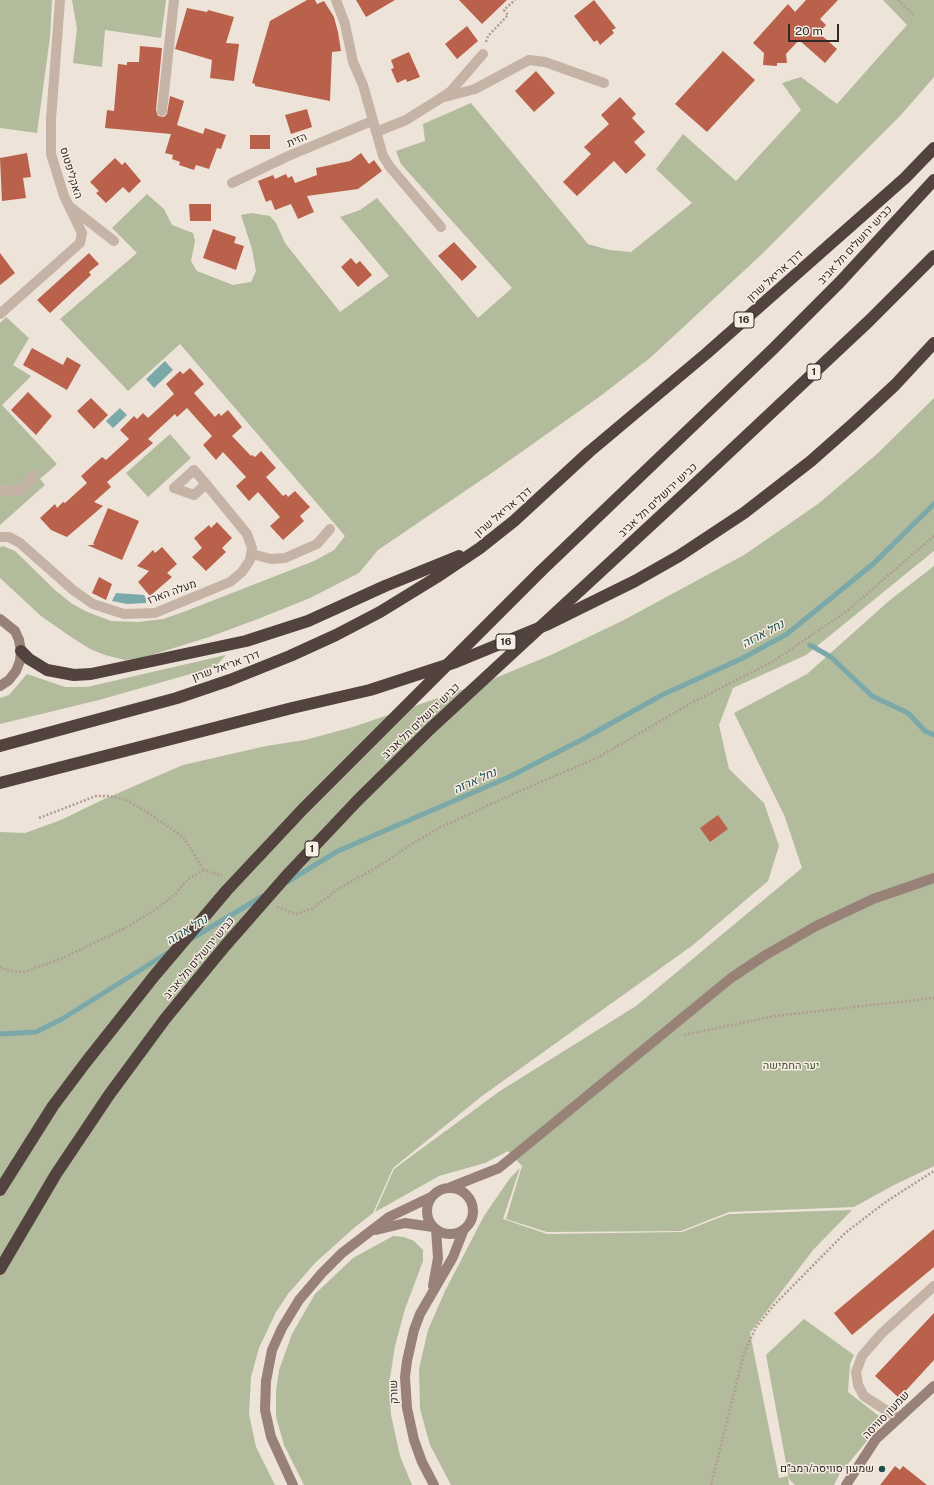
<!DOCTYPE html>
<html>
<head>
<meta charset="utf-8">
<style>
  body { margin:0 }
  #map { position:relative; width:934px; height:1485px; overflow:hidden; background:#eee3d9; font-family:"Public Sans",sans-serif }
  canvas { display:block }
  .scale { position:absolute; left:788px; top:24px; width:51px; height:18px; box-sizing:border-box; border:2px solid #322926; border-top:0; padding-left:5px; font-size:12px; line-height:14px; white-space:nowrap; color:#322926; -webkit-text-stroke:3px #f6ede4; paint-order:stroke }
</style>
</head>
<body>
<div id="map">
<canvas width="934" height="1485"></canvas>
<div class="scale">20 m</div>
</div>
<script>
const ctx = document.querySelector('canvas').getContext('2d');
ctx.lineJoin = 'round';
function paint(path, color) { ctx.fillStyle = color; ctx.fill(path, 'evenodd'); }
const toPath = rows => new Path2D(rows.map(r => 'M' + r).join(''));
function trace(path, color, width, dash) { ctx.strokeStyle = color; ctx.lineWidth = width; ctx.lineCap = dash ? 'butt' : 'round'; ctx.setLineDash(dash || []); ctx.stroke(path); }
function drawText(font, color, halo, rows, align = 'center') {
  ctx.font = font + ' "Public Sans",Heebo,sans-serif'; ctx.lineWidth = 3; ctx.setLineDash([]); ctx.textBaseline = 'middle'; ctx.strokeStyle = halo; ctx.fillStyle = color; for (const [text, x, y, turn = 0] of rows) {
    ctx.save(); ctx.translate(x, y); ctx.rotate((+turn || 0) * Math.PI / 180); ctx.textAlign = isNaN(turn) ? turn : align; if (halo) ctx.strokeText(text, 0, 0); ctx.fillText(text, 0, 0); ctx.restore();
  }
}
paint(toPath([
  [0,0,52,0,50,37,37,133,0,128],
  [72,0,166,0,161,38,105,30,102,67,73,63,77,29],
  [883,0,934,0,934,77,900,116,762,254,650,358,599,397,496,470,378,550,359,573,310,598,258,619,209,637,142,658,125,660,105,655,90,649,71,637,41,616,0,578,0,547,3,546,15,551,55,590,71,603,85,611,111,621,138,622,163,619,186,611,314,561,334,550,345,536,180,344,128,391,60,319,137,253,112,228,147,194,164,209,172,225,193,233,195,241,191,261,197,271,233,285,251,282,256,271,252,249,241,215,251,213,270,216,276,223,285,243,340,312,389,276,340,217,360,210,377,198,478,318,512,288,401,164,396,151,425,141,423,124,471,103,588,244,609,250,631,252,692,203,656,169,683,134,736,181,801,110,782,83,801,77,837,104,907,25],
  [6,317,29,338,13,365,31,376,2,405,57,464,40,479,45,485,0,525,0,323],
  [934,398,934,551,806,655,733,688,719,725,729,769,764,803,779,846,768,881,693,945,482,1096,393,1168,373,1213,355,1227,315,1263,288,1294,276,1312,259,1348,251,1377,249,1414,256,1447,275,1485,0,1485,0,832,25,833,61,820,102,800,183,765,266,746,305,740,353,727,488,681,551,655,624,620,744,555,818,504,877,454],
  [170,434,191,458,148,497,126,473],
  [934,566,934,1166,894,1185,854,1207,729,1212,681,1231,547,1232,506,1219,522,1166,508,1151,485,1163,439,1176,375,1212,394,1169,500,1091,636,1006,802,868,785,817,734,713,807,674,890,600],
  [226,655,215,667,99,700,0,724,0,698,9,695,27,674,65,687,87,687],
  [520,1168,503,1219,547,1234,682,1232,729,1214,852,1210,813,1250,750,1333,779,1478,788,1476,789,1485,451,1485,430,1445,420,1409,419,1369,428,1330,445,1291,484,1216,510,1178],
  [393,1236,404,1237,414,1241,423,1250,423,1261,405,1309,395,1346,389,1384,391,1415,400,1456,412,1485,304,1485,284,1445,276,1417,276,1392,279,1370,292,1334,315,1294,333,1277,353,1258],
  [804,1319,854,1355,850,1364,848,1392,884,1420,839,1475,834,1485,795,1485,789,1479,766,1355]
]), '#b2bb9b');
paint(toPath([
  [165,361,173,370,154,388,146,379],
  [120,408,127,415,113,428,106,421],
  [116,593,144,595,146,599,146,603,127,604,112,601]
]), '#7ba8a8');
trace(toPath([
  [810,645,831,657,872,696,908,713,925,731,934,735],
  [287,882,338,851,509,777,583,739,662,695,743,658,787,634,873,564,934,504],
  [191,939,263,896],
  [0,1034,36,1032,62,1019,169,952]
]), '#7ba8a8', 5);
paint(toPath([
  [307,0,315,0,317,4,324,1,334,17,338,32,341,51,332,52,330,101,255,86,255,84,252,83,270,21],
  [356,0,395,0,366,17],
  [459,0,507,0,482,24],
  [594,0,616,28,612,30,614,33,600,45,597,40,594,42,574,16],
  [806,0,838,0,820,19,826,25,819,33,837,49,825,63,799,40,786,54,787,63,777,63,777,66,763,65,764,53,753,43,788,4,795,12],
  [187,8,207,12,208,10,234,17,226,43,239,44,234,81,210,78,212,60,175,49],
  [467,26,478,41,457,59,445,44],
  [140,46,162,48,156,110,158,116,164,117,167,114,170,96,184,101,177,125,203,134,205,128,226,135,221,149,217,148,209,169,196,165,194,170,179,165,180,162,172,159,173,155,165,153,171,134,105,128,107,110,114,111,118,64,127,65,127,62,139,62],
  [723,51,755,80,707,132,675,104],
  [409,52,420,77,407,82,406,79,397,83,391,69,394,68,391,60],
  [536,71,555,93,534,112,515,91],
  [620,97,636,114,632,118,645,132,634,142,646,155,626,174,614,161,577,196,563,182,591,154,584,147,609,124,601,115],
  [307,109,312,127,291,134,285,115],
  [250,135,270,135,270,149,250,149],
  [27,153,31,177,23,178,26,198,2,201,0,158],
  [361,153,369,164,374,160,382,171,358,189,307,196,314,212,298,219,291,204,275,210,271,200,266,202,258,181,273,175,275,179,286,174,288,178,292,176,295,183,317,175,316,168,350,161],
  [115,158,122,165,125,162,141,181,129,193,123,187,106,203,96,193,99,191,90,182],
  [189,204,211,204,211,221,190,221],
  [213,229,236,237,234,243,244,246,236,270,203,258],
  [454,242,477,267,462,281,438,256],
  [0,253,15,273,0,285],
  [89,253,99,264,89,272,91,275,50,313,37,300],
  [351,258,356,264,360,261,372,275,358,287,341,267],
  [32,348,63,365,67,357,81,365,67,390,23,365],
  [190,368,204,384,194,393,215,417,219,413,221,416,228,410,242,427,232,436,251,456,252,455,255,457,261,451,276,468,266,477,283,496,286,494,288,497,295,491,310,507,300,516,304,521,283,540,270,526,280,517,258,492,249,501,236,486,246,477,223,452,216,460,203,445,212,436,187,408,177,417,175,414,148,439,153,443,107,482,111,487,94,502,103,506,67,537,51,530,40,518,55,504,57,508,63,502,65,503,87,483,81,476,102,457,106,460,129,439,120,430,134,416,137,419,143,413,148,418,174,394,166,384,180,371,183,374],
  [28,392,52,416,36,435,11,410],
  [91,398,108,415,94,429,77,411],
  [108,508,139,521,122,560,87,545,95,545,93,544],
  [217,522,232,538,222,548,226,552,206,571,192,557,202,548,194,538,209,525,211,528],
  [162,547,177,564,167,573,172,577,150,596,138,582,149,571,137,566,153,550,155,553],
  [99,577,112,584,106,600,92,593],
  [718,815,728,829,710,842,700,828],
  [934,1229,934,1267,852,1335,834,1313],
  [934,1313,934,1360,899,1398,875,1376],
  [895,1466,900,1470,903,1466,927,1485,880,1485]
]), '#b9614b');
trace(toPath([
  [898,0,915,16],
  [486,42,488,36,508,15,504,10,515,0],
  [39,818,96,796,109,796,126,800,147,812,183,837,204,870],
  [277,907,297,914,313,908,338,889,384,863,407,847,439,828,513,794,599,757,693,702,772,662,847,611,934,536],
  [0,967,10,971,25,972,65,957,127,927,158,908,175,894,188,879,204,870,222,876],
  [684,1035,775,1016,934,998],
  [711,1485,744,1353,756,1327,774,1305,845,1233,887,1201,934,1171]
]), '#b09d91', 2.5, [2, 2]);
trace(toPath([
  [441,98,475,89,529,60,545,62,604,83],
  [162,111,174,0],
  [69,206,114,241],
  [0,490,17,491,23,489,34,475],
  [252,554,271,559,285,558,317,544,330,529],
  [898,1418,864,1396,858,1385,856,1372,862,1356,881,1334,934,1286]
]), '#c5b3a6', 10);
trace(toPath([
  [336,0,345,24,353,62,363,85,383,156,390,167,441,227],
  [376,132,406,120,441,98,451,91,483,54],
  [232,183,286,157,372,121],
  [0,314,80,243,82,233,64,196,51,154,51,119,60,0],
  [194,470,206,484,194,495,174,488,194,470],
  [0,537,9,537,20,543,73,590,93,604,124,614,155,613,230,582,242,572,250,560,252,548,247,534,206,484]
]), '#c5b3a6', 10);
trace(toPath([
  [0,619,15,631,19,640,21,651,20,661,16,671,9,680,0,686],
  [451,1187,499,1168,731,978,764,956,816,926,873,899,934,878],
  '427 1211a23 23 0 1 1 46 0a23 23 0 1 1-46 0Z',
  [376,1230,405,1223,433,1227],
  [433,1286,438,1258,436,1229],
  [293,1485,271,1437,265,1410,266,1381,272,1350,282,1328,299,1300,322,1273,342,1253,389,1217,431,1197],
  [434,1485,422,1462,414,1440,407,1408,405,1377,407,1361,414,1330,420,1314,453,1257,464,1229],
  [846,1485,876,1439,934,1386]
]), '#988278', 10);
trace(toPath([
  [692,487,869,321,934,256],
  [540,572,773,349,840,282,934,180],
  [21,651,29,659,47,670,74,675,91,674,246,641,308,621,385,586,459,556],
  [0,746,177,698,230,680,290,656,336,635,380,612,437,577,480,548,514,521,589,452,707,353,905,178,934,148],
  [0,783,292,708,370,690,456,662,546,625,635,581,679,556,744,513,811,461,854,423,895,385,934,343]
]), '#52433e', 12);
trace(toPath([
  [0,1190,53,1106,86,1062,155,975,227,890,303,809,540,572],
  [0,1269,56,1174,109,1095,165,1019,225,946,289,873,357,801,430,729,692,487]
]), '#52433e', 12);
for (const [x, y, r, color] of [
  [882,1469,4,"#204e4f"]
]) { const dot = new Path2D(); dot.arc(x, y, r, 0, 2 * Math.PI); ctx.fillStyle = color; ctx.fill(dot); trace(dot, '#f6ede4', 1.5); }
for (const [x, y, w] of [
  [744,320,20],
  [814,372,14],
  [506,642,20],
  [312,849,14]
]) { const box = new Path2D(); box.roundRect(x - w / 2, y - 8, w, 16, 3); ctx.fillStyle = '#f6ede4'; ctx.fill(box); trace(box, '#322926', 1); }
drawText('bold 10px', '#322926', null, [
  ["16",744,320],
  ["1",814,372],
  ["16",506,642],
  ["1",312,849]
]);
drawText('11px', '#322926', '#f6ede4', [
  ["הזית",297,140,-23],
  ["האקליפטוס",71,173,73],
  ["כביש ירושלים תל אביב",855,245,-47],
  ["דרך אריאל שרון",775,276,-42],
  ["כביש ירושלים תל אביב",658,500,-43],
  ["דרך אריאל שרון",503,512,-40],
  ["מעלה הארז",172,592,-20],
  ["דרך אריאל שרון",226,666,-20],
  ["כביש ירושלים תל אביב",421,721,-44],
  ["כביש ירושלים תל אביב",199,958,-50],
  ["שורק",394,1392,-92],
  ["שמעון סוויסה",886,1415,-46]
]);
drawText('11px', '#434d2d', '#f6ede4', [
  ["יער החמישה",791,1066]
]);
drawText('11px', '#322926', '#f6ede4', [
  ["שמעון סוויסה/רמב״ם",874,1469]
], 'right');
drawText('italic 12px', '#204e4f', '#f6ede4', [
  ["נחל ארזה",763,634,-28],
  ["נחל ארזה",475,781,-24],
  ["נחל ארזה",187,930,-31]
]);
</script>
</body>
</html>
